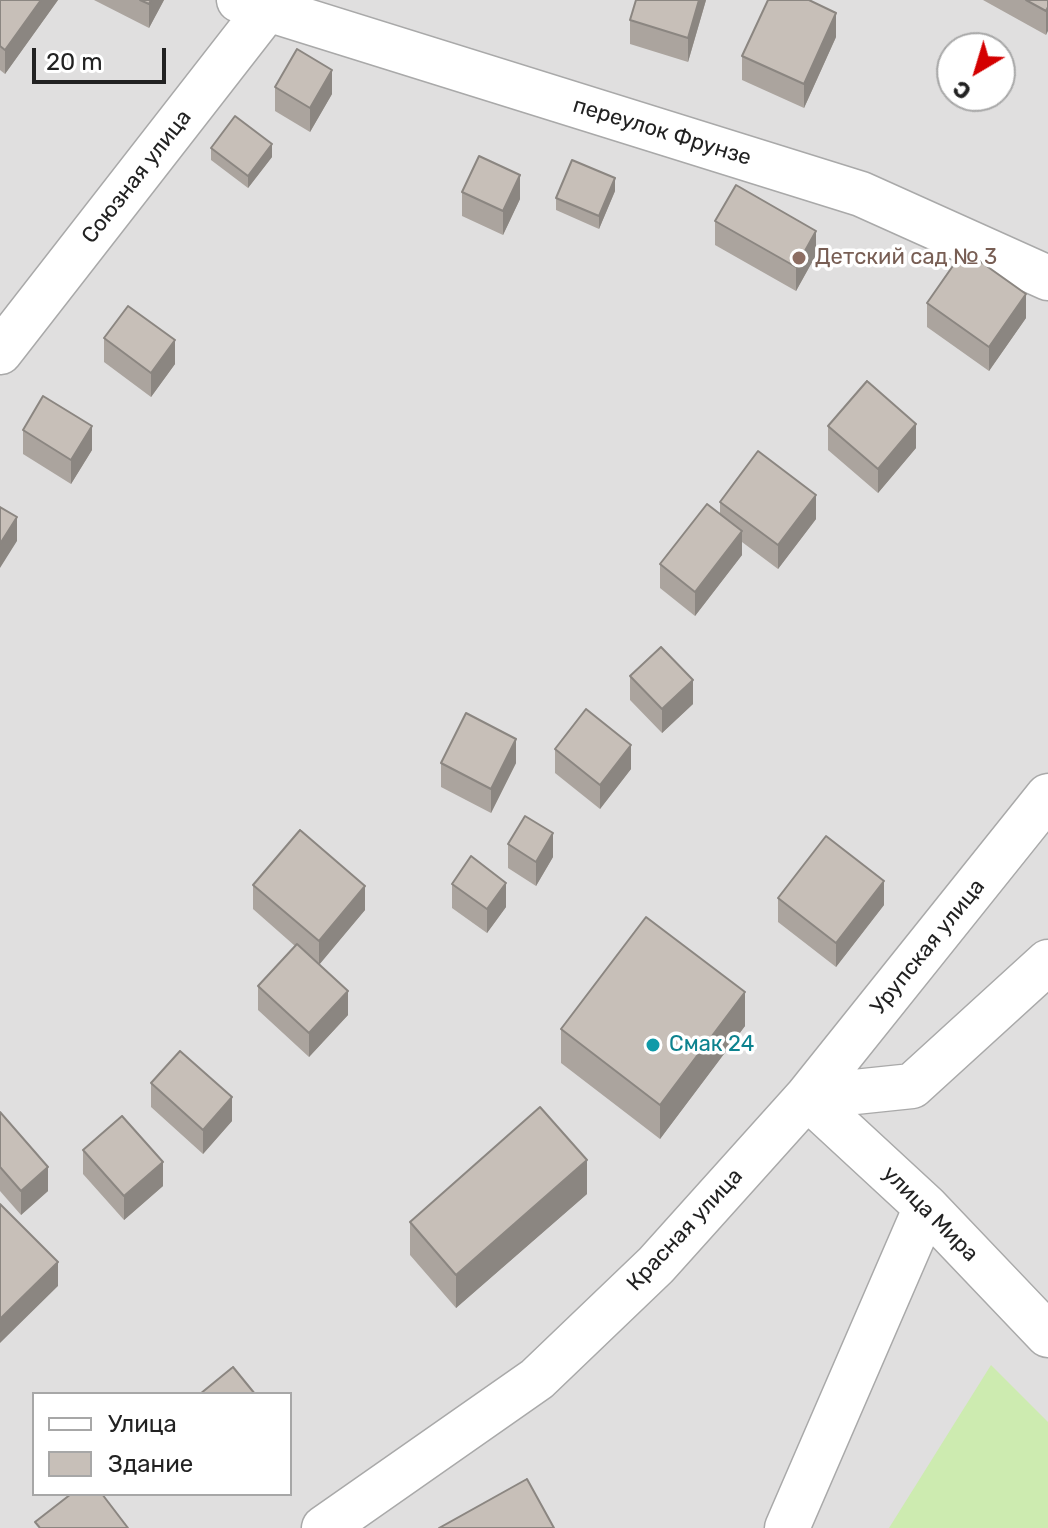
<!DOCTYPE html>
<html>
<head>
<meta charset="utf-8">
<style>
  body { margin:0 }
  #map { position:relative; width:1048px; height:1528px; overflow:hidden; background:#f2efe9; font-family:Rubik,sans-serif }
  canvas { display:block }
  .legend { position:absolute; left:32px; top:1392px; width:260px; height:104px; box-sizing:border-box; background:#fff; border:2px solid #a7a7a7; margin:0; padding:10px 14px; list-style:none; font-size:24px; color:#222 }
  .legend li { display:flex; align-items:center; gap:16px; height:40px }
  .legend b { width:40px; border:2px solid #a7a7a7 }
  .north { position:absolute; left:936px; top:32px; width:80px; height:80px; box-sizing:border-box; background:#fff; border:2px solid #a7a7a7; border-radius:50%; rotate:218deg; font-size:22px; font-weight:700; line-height:32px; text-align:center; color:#222 }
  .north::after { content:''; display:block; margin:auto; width:28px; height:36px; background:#d40000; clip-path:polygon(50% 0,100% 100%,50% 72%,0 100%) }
  .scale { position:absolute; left:32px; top:48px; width:134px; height:36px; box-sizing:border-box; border:4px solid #222; border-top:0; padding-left:10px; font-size:24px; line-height:28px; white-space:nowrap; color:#222; -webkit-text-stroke:6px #fff; paint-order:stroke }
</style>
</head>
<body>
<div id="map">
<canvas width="1048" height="1528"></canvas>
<ul class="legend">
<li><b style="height:10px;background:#fff"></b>Улица</li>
<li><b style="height:22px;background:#c7bfb8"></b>Здание</li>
</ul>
<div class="north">С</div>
<div class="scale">20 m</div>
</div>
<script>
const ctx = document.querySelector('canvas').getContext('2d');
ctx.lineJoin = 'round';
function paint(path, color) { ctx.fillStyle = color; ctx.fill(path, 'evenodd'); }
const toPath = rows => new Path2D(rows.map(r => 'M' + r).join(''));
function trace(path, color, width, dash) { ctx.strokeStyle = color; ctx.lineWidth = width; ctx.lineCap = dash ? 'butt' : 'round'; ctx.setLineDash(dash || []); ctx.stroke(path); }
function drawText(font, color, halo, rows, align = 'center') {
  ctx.font = font + ' Rubik,sans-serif'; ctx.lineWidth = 7; ctx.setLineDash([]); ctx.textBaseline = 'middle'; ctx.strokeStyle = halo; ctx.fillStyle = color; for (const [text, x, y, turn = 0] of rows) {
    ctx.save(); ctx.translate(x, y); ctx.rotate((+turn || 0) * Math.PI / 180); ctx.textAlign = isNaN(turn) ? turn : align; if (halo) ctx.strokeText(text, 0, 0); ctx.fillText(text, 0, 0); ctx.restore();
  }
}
paint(toPath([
  [0,0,1048,0,1048,1528,0,1528],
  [952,48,1000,48,1000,96,952,96],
  [34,1394,290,1394,290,1494,34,1494]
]), '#e0dfdf');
paint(toPath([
  [991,1365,1048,1422,1048,1528,889,1528]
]), '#cdebb0');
const minor = toPath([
  [239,0,861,194,1048,278],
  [0,352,274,0],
  [807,1097,926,1207,1048,1335],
  [807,1097,912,1086,1048,962],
  [324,1528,537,1379,656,1265,807,1097,1048,796],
  [787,1528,926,1207]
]);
trace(minor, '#a9a9a9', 47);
trace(minor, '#fff', 44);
paint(toPath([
  [0,0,58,0,5,74,0,70],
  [94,0,164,0,149,28],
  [706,0,688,62,630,44,630,20],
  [983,0,1048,0,1046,35],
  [836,37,804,108,742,80,742,56],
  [275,87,332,94,310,132,275,111],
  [211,148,272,157,248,188,211,160],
  [615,191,599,229,556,210,556,198],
  [462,192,520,199,503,235,462,216],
  [715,221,816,255,796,291,715,245],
  [927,303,1026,318,989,371,927,327],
  [104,338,175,364,151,397,104,362],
  [828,426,916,448,878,493,828,450],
  [23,430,92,450,71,484,23,454],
  [720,502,816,519,778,569,742,542,742,555,695,616,660,588,660,564,720,514],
  [630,676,693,704,662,733,630,700],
  [555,749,631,769,600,809,555,773],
  [441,763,516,763,491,813,441,787],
  [508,844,553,857,536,886,508,868],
  [452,884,506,907,487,933,452,908],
  [253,885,365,910,319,964,348,1015,309,1057,258,1010,258,986,295,946,253,909],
  [778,898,884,905,836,967,778,922],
  [745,1026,660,1139,561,1063,561,1029],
  [151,1083,232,1121,203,1154,151,1107],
  [0,1112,48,1191,21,1215,0,1191],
  [83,1150,163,1186,124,1220,83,1174],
  [587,1194,456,1308,410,1255,410,1222]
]), '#aba49e');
paint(toPath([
  [41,0,58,0,5,74,5,50],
  [151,0,164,0,149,28,149,4],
  [699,0,706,0,688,62,688,38],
  [1048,7,1048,31,1046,35,1046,11],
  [836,13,836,37,804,108,804,84],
  [332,70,332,94,310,132,310,108],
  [272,144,272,157,248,188,248,176],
  [520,175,520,199,503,235,503,211],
  [615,178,615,191,599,229,599,216],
  [816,231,816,255,796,291,796,267],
  [1026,294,1026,318,989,371,989,347],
  [175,340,175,364,151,397,151,373],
  [916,424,916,448,878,493,878,469],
  [92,426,92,450,71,484,71,460],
  [816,495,816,519,778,569,778,545],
  [17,517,17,541,0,568,0,544],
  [742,531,742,555,695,616,695,592],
  [693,680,693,704,662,733,662,709],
  [516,739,516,763,491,813,491,789],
  [631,745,631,769,600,809,600,785],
  [553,833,553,857,536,886,536,862],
  [884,881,884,905,836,967,836,943],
  [506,883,506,907,487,933,487,909],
  [365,886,365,910,319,965,319,941],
  [348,991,348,1015,309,1057,309,1033],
  [745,992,745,1026,660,1139,660,1105],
  [232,1097,232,1121,203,1154,203,1130],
  [587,1160,587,1194,456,1308,456,1275],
  [163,1162,163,1186,124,1220,124,1196],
  [48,1167,48,1191,21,1215,21,1191],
  [58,1262,58,1286,0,1343,0,1319]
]), '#8b8681');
const building = toPath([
  [0,0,41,0,5,50,0,46,0,0],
  [140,0,151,0,149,4,140,0],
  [636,0,699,0,688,38,630,20,636,0],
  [768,0,809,0,836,13,804,84,742,56,768,0],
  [1026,0,1048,0,1048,7,1046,11,1026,0],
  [297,49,332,70,310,108,275,87,297,49],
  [235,116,272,144,248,176,211,148,235,116],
  [479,156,520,175,503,211,462,192,479,156],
  [572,160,615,178,599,216,556,198,572,160],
  [736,185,816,231,796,267,715,221,736,185],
  [964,250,1026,294,989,347,927,303,964,250],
  [128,306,175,340,151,373,104,338,128,306],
  [867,381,916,424,878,469,828,426,867,381],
  [43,396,92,426,71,460,23,430,43,396],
  [758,451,816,495,778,545,720,502,758,451],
  [707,504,742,531,695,592,660,564,707,504],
  [0,507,17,517,0,544,0,507],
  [661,647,693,680,662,709,630,676,661,647],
  [586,709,631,745,600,785,555,749,586,709],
  [466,713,516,739,491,789,441,763,466,713],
  [525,816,553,833,536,862,508,844,525,816],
  [300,830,365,886,319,941,253,885,300,830],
  [826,836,884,881,836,943,778,898,826,836],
  [471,856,506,883,487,909,452,884,471,856],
  [646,917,745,992,660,1105,561,1029,646,917],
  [297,944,348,991,309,1033,258,986,297,944],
  [180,1051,232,1097,203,1130,151,1083,180,1051],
  [540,1107,587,1160,456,1275,410,1222,540,1107],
  [0,1112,48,1167,21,1191,0,1167,0,1112],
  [122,1116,163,1162,124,1196,83,1150,122,1116],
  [0,1204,58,1262,0,1319,0,1204],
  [233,1367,255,1394,200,1394,233,1367],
  [527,1479,554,1528,439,1528,527,1479],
  [71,1494,102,1494,128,1528,40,1528,35,1522,71,1494]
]);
paint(building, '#c7bfb8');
trace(building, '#8b8681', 2);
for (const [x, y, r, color] of [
  [799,258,8,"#8d6e63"],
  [653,1045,8,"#0f9aa8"]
]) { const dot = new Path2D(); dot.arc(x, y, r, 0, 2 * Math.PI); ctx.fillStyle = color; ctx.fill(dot); trace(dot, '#fff', 3); }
drawText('22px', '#222', '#fff', [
  ["переулок Фрунзе",662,132,17],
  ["Союзная улица",137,177,-52],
  ["Урупская улица",928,947,-51],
  ["улица Мира",930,1214,45],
  ["Красная улица",685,1230,-47]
]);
drawText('22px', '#785e54', '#fff', [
  ["Детский сад № 3",815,258]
], 'left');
drawText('22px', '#0d838f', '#fff', [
  ["Смак 24",669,1045]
], 'left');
</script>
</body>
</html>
